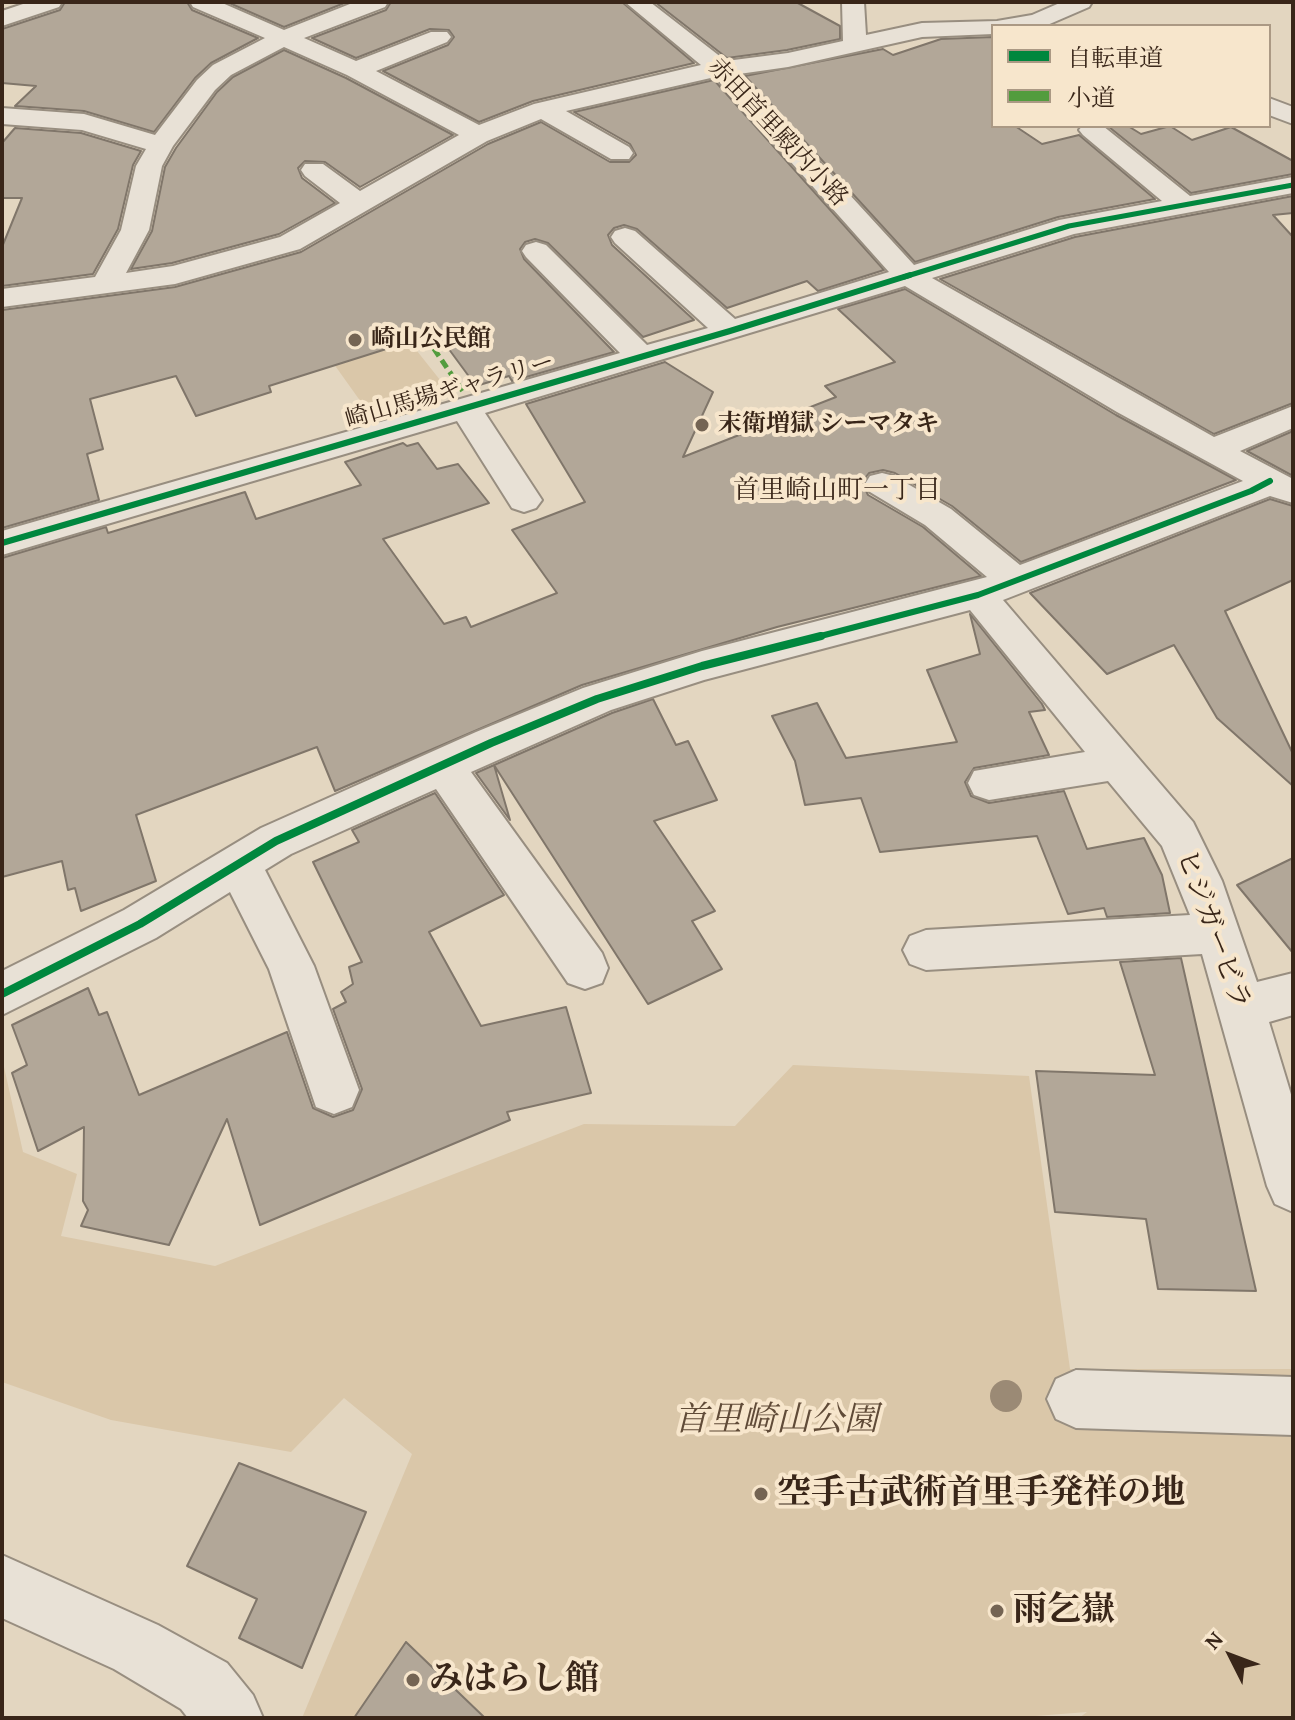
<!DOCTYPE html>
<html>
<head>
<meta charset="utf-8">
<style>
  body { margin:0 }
  #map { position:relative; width:1295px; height:1720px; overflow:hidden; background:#e3d6c0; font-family:"Gentium Book Plus","Noto Serif JP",serif }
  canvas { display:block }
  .frame { position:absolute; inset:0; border:4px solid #392619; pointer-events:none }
  .legend { position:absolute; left:991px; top:24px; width:280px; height:104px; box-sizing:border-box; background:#f7e6cc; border:2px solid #ab9984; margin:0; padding:10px 14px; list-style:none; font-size:24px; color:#392619 }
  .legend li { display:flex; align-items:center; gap:16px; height:40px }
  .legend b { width:40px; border:2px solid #ab9984 }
  .north { position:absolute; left:1191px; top:1616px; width:80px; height:80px; -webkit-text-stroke:6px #f7e6cc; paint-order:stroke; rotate:312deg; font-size:22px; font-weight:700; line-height:32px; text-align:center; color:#392619 }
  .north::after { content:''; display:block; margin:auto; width:28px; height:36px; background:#392619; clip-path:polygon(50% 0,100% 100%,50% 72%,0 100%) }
</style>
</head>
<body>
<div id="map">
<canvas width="1295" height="1720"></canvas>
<div class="frame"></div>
<ul class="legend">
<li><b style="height:10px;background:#00873e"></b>自転車道</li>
<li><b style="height:10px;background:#529c3e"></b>小道</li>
</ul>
<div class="north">N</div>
</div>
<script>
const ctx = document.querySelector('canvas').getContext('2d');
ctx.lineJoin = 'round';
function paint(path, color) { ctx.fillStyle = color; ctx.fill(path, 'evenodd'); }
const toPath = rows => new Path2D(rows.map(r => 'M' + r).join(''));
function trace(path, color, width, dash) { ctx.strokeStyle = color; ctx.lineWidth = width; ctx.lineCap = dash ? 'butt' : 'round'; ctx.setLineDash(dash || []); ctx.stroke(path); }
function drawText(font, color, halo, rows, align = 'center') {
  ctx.font = font + ' "Gentium Book Plus","Noto Serif JP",serif'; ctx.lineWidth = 8; ctx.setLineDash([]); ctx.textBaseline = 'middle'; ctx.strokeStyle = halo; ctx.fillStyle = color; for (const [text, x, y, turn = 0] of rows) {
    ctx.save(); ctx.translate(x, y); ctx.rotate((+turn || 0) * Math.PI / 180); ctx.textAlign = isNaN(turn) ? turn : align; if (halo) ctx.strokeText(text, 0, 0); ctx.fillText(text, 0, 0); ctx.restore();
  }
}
paint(toPath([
  [390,317,448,390,371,416,311,332],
  [2,1058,23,1152,77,1174,61,1236,215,1266,584,1124,735,1126,793,1065,1029,1076,1070,1369,1293,1369,1293,1718,1079,1718,1087,1712,1010,1718,302,1718,412,1454,344,1398,291,1452,111,1420,2,1382]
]), '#dac7a9');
const building = toPath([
  [65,2,187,2,192,10,258,38,211,63,195,78,154,132,84,111,15,106,36,86,2,83,2,29,60,10,65,2],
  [227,2,347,2,284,27,227,2],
  [391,2,622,2,694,63,533,101,479,122,383,71,448,45,454,37,449,30,430,29,356,58,312,38,386,10,391,2],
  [655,2,796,2,840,26,840,39,787,50,727,58,655,2],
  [993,37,993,126,1015,126,1042,144,1079,135,1155,199,1058,217,915,262,745,76,883,49,893,55,941,39,993,37],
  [284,50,346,78,453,135,360,187,325,162,305,161,298,168,302,178,335,203,279,234,172,263,131,269,152,231,165,167,176,148,217,92,233,77,284,50],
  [714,80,884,270,818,291,807,281,727,308,637,229,624,225,614,228,608,235,612,245,694,320,643,337,548,243,535,239,525,242,520,249,524,259,614,352,512,381,509,376,476,386,437,333,269,386,271,392,196,416,176,376,90,399,103,449,87,454,99,500,2,528,2,310,175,287,301,252,488,144,541,122,610,162,629,162,636,155,630,144,574,112,714,80],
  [1128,126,1141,134,1170,126,1192,140,1231,127,1293,161,1293,174,1191,193,1109,127,1128,126],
  [15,128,81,133,141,151,133,165,118,229,93,274,2,286,2,247,22,198,2,198,2,143,15,128],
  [1293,196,1293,213,1273,215,1293,237,1293,403,1214,434,940,279,1075,237,1293,196],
  [905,289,1116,415,1236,480,1021,562,952,506,895,473,883,470,869,473,862,482,868,495,923,527,981,576,777,627,582,685,335,791,317,747,136,815,156,881,81,911,75,888,68,890,62,861,2,877,2,558,106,527,108,533,245,492,256,519,361,485,345,462,403,443,407,446,418,443,437,469,458,464,489,503,383,539,444,624,466,617,471,627,557,593,512,530,585,502,526,404,665,362,713,392,683,457,836,397,825,386,895,362,838,309,905,289],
  [1293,431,1293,476,1247,451,1293,431],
  [1270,499,1293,506,1293,580,1225,611,1293,754,1293,786,1217,718,1174,645,1107,674,1030,593,1270,499],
  [970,614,1042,704,1045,710,1029,712,1049,755,974,768,965,782,971,796,989,803,1064,791,1087,849,1144,838,1162,875,1170,913,1107,917,1104,908,1068,914,1037,836,880,852,861,798,805,805,795,761,772,716,817,703,846,758,957,742,927,670,980,654,970,614],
  [653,699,676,745,688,741,717,800,654,821,715,911,692,921,722,969,648,1004,494,765,510,820,476,773,612,713,653,699],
  [435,793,504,895,429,932,481,1026,566,1007,591,1093,507,1112,510,1120,260,1225,227,1119,169,1245,81,1226,88,1210,83,1201,84,1127,38,1151,12,1073,27,1065,12,1025,88,988,99,1015,107,1012,139,1095,287,1032,313,1108,333,1117,353,1110,362,1089,333,1009,346,1002,341,992,353,984,349,967,362,962,313,862,359,842,352,830,435,793],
  [1293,858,1293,953,1237,885,1293,858],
  [1181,958,1256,1291,1158,1289,1146,1219,1055,1212,1036,1071,1155,1075,1120,962,1181,958],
  [239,1463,366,1512,302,1668,239,1638,257,1599,187,1566,239,1463],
  [406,1642,485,1718,354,1718,406,1642]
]);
paint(building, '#b2a798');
trace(building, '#80766a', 2);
const minor = toPath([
  [29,2,62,2,59,7,2,26,2,11,29,2],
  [190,2,220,2,284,30,355,2,388,2,385,7,304,38,356,61,431,32,447,32,451,37,447,42,376,71,479,125,534,104,701,65,625,2,650,2,726,61,788,53,843,41,842,2,864,2,866,35,922,23,997,21,1032,15,1062,2,1092,2,1089,7,1045,26,993,26,993,34,922,37,788,67,739,74,914,265,1059,220,1162,201,1083,135,1079,130,1082,126,1103,126,1190,196,1293,177,1293,193,1074,234,932,278,1214,437,1293,406,1293,428,1240,451,1293,479,1293,503,1270,496,1003,600,1193,822,1222,881,1257,982,1293,973,1293,1015,1269,1022,1293,1101,1293,1212,1275,1204,1267,1186,1202,954,926,970,910,964,903,950,910,936,926,930,1190,915,1162,846,1108,781,989,800,974,795,968,783,974,771,1085,752,970,610,704,680,611,710,471,772,602,953,608,968,602,983,585,989,568,983,436,789,291,854,265,870,314,966,359,1090,352,1107,334,1114,316,1107,269,969,230,892,156,938,2,1015,2,971,124,910,261,828,476,732,583,688,702,651,987,577,925,525,870,492,865,484,870,476,882,473,894,476,951,509,1020,565,1243,481,1117,412,905,286,485,413,542,500,536,508,524,512,512,508,457,421,2,555,2,531,620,353,526,257,522,251,526,245,536,242,546,245,647,345,708,328,615,243,611,237,615,231,625,228,635,231,735,319,889,272,715,77,566,111,629,147,633,153,629,159,611,159,541,119,487,141,300,249,175,284,2,307,2,289,95,277,121,230,136,166,146,149,82,130,2,124,2,108,84,114,155,135,197,80,213,65,265,38,193,7,190,2],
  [284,47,347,75,459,135,360,191,323,164,305,164,301,170,305,176,340,203,280,237,173,266,126,273,149,230,162,166,173,146,215,90,231,75,284,47],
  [1269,98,1293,107,1293,124,1269,115,1269,98],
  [1076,1370,1293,1377,1293,1435,1076,1428,1056,1419,1047,1399,1056,1379,1076,1370],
  [2,1555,158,1625,227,1663,253,1695,263,1718,188,1718,181,1709,114,1669,2,1618,2,1555]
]);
trace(minor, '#988e80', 4);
paint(minor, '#e8e1d6');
trace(toPath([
  [426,337,464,393]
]), '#529c3e', 5, [9, 5]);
trace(toPath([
  [904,277,1069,226,1293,185]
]), '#00873e', 5);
trace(toPath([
  [2,543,730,331,910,275],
  [813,638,978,595,1251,491,1270,481]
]), '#00873e', 6);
trace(toPath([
  [2,994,140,924,276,841,491,743,597,699,702,666,821,636]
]), '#00873e', 8);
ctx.fillStyle = '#9b8a75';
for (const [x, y] of [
  [1006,1396]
]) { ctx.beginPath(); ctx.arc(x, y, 16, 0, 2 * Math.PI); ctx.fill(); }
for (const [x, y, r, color] of [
  [355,340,8,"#746453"],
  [702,425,8,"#746453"],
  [761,1494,8,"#746453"],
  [997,1611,8,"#746453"],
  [413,1680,8,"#746453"]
]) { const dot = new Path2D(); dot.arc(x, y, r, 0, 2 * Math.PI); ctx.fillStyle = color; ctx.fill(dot); trace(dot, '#f7e6cc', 3); }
drawText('24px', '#392619', '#f7e6cc', [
  ["赤田首里殿内小路",777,133,47],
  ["崎山馬場ギャラリー",450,392,-16]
]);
drawText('bold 24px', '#392619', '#f7e6cc', [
  ["崎山公民館",371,340],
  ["末衛増獄 シーマタキ",718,425]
], 'left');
drawText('26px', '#392619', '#f7e6cc', [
  ["首里崎山町一丁目",837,491]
]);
drawText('28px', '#392619', '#f7e6cc', [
  ["ヒジガービラ",1212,930,70]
]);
drawText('italic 34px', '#604b38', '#f7e6cc', [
  ["首里崎山公園",776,1421]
]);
drawText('bold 34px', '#392619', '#f7e6cc', [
  ["空手古武術首里手発祥の地",777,1494],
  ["雨乞嶽",1013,1611],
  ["みはらし館",429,1680]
], 'left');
</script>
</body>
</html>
